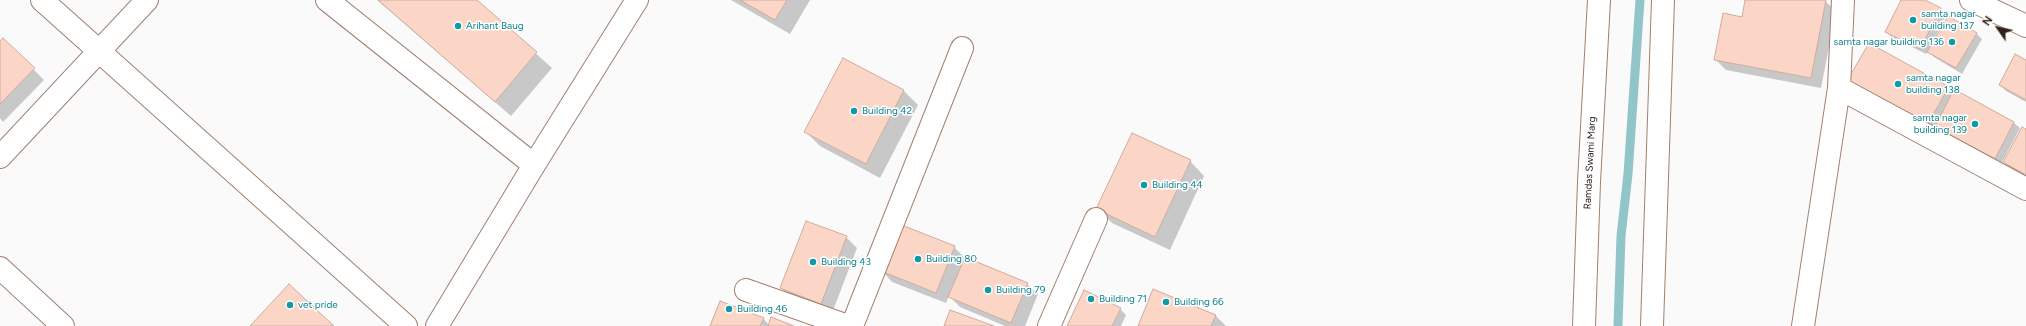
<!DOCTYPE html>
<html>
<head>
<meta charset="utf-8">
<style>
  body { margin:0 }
  #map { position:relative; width:2026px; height:326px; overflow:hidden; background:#fafafa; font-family:Figtree,sans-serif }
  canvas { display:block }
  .north { position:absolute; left:1978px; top:8px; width:40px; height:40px; -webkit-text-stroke:3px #fff; paint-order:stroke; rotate:304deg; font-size:11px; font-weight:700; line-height:16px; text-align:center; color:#2e211a }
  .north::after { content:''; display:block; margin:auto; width:14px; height:18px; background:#2e211a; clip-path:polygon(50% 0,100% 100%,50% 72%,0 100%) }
</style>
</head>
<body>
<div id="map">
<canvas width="2026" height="326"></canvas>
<div class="north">N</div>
</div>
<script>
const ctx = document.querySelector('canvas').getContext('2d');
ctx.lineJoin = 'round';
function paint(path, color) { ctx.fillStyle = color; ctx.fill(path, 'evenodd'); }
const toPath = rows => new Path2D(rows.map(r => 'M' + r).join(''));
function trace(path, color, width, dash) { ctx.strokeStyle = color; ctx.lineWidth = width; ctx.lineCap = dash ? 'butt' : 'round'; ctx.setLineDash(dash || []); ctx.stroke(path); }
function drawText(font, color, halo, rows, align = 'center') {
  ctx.font = font + ' Figtree,sans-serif'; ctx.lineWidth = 3; ctx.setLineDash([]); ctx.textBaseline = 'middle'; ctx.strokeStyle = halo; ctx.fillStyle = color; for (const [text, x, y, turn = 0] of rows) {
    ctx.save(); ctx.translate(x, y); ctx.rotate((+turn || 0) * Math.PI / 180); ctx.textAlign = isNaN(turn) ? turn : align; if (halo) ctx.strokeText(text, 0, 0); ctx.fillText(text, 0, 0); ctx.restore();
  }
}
paint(toPath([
  [377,0,476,0,552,68,511,116],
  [731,0,810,0,790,34],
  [1746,0,1821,0,1825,1,1836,11,1821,88,1726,70,1715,59,1743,19],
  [1903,0,1922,0,1940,9,1946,15,1935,37,1936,37,1976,33,1982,39,1962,74,1934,57,1928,51,1926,54,1892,37,1886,32],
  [3,39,44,80,3,122,0,118,0,42],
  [843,60,904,91,918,105,880,178,820,146,806,132],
  [2026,61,2026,102,2006,91,2000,85],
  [1854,87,1948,88,1954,93,1955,91,2014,123,2020,128,2001,164,1942,132,1936,126,1934,130],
  [2026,130,2026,177,2010,168,2004,162],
  [1190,161,1204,176,1170,250,1112,223,1098,209],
  [846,237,857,248,832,313,792,298,781,288],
  [954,247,965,258,1027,284,1038,294,1025,326,1005,326,960,307,949,296,946,303,892,282,882,271],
  [1085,292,1120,309,1126,315,1121,326,1068,326],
  [1215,315,1226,326,1139,326],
  [763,318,769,325,791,326,711,326]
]), '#0003');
trace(toPath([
  [1618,326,1621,236,1628,174,1640,0]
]), '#91c5c7', 9);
const building = toPath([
  [378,0,477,0,537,52,495,102,378,0],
  [740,0,787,0,775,20,740,0],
  [1745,0,1826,0,1811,78,1714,60,1723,13,1742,17,1745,0],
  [1901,0,1925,0,1941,8,1920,49,1885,32,1901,0],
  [1948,16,1977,33,1956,68,1927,52,1948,16],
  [3,38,35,68,0,104,0,41,3,38],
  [1869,43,1949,87,1927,125,1847,81,1869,43],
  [2015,54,2026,60,2026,100,1999,85,2015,54],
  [843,58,904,90,866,164,804,132,843,58],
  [1954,89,2014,122,1995,159,1935,127,1954,89],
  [2022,127,2026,129,2026,175,2003,162,2022,127],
  [1132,133,1191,160,1155,237,1096,209,1132,133],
  [806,221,847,236,821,304,780,288,806,221],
  [899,224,955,246,936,293,881,271,899,224],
  [965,257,1028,283,1011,323,948,297,965,257],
  [289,284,334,326,250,326,289,284],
  [1153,289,1216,315,1211,326,1138,326,1153,289],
  [1084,290,1121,308,1112,326,1067,326,1084,290],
  [720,301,764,318,760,326,710,326,720,301],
  [950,310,994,326,944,326,950,310],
  [771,317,794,326,768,326,771,317]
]);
paint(building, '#fbd6c6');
trace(building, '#cfac9c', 1);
const minor = toPath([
  [42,0,406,326],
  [327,0,534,165],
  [1971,0,2026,26],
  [1839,88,2026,189],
  [0,157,147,0],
  [0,268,63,326],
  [746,290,848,326],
  [437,326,534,165,637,0],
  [852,326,962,48],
  [1049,326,1096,219],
  [1803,326,1839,88,1843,0]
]);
const major = toPath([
  [1584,326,1589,182,1599,0],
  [1652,326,1663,0]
]);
trace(minor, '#a0806f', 24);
trace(major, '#a0806f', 24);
trace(minor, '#fff', 22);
trace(major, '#fff', 22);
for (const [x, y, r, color] of [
  [1913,20,4,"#0f9aa8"],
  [458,26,4,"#0f9aa8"],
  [1952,42,4,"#0f9aa8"],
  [1898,84,4,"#0f9aa8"],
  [854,111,4,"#0f9aa8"],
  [1975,124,4,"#0f9aa8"],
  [1144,185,4,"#0f9aa8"],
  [918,259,4,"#0f9aa8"],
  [813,262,4,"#0f9aa8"],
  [988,290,4,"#0f9aa8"],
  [1091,299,4,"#0f9aa8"],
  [1166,302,4,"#0f9aa8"],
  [290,305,4,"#0f9aa8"],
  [729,309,4,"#0f9aa8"]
]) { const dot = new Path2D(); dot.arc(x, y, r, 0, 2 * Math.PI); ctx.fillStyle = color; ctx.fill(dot); trace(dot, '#fff', 1.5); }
drawText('10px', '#0d838f', '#fff', [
  ["samta nagar",1921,14],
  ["building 137",1921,26],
  ["Arihant Baug",466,26],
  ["samta nagar building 136",1944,42,"right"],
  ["samta nagar",1906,78],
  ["building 138",1906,90],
  ["Building 42",862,111],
  ["samta nagar",1967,118,"right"],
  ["building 139",1967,130,"right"],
  ["Building 44",1152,185],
  ["Building 80",926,259],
  ["Building 43",821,262],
  ["Building 79",996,290],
  ["Building 71",1099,299],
  ["Building 66",1174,302],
  ["vet pride",298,305],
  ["Building 46",737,309]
], 'left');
drawText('10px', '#2e211a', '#fff', [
  ["Ramdas Swami Marg",1590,163,-87]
]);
</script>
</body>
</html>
